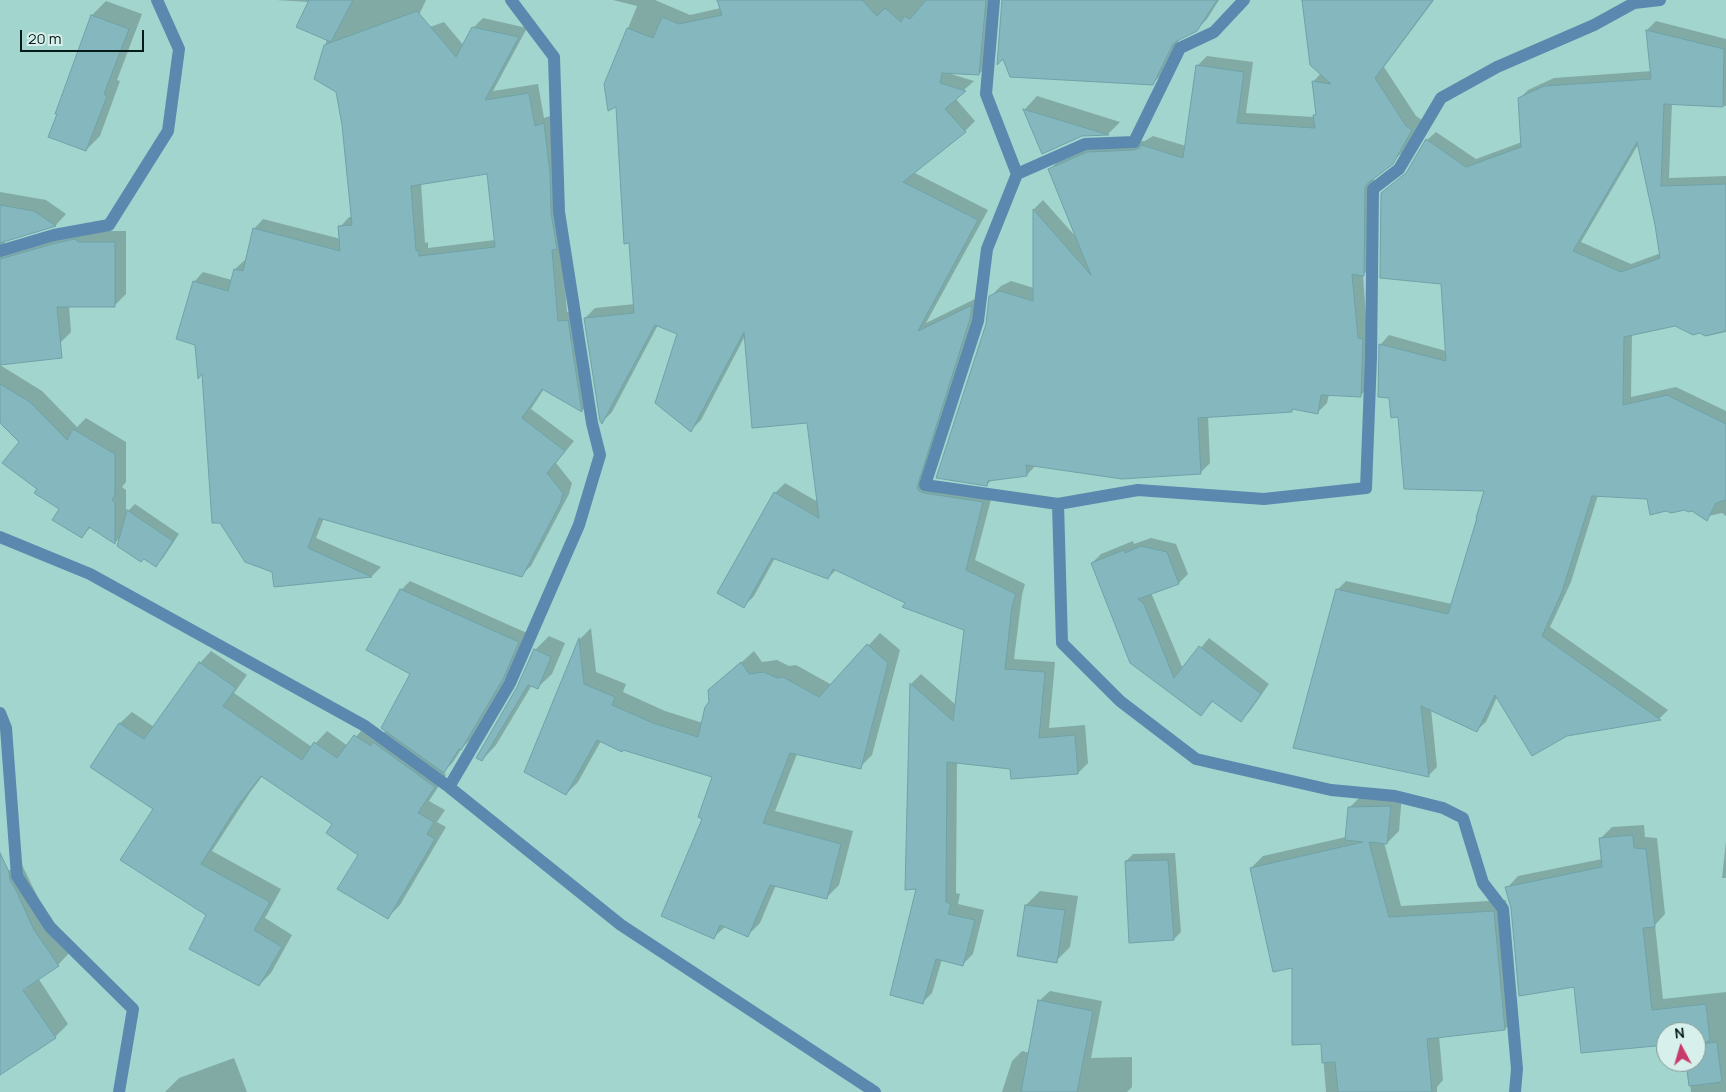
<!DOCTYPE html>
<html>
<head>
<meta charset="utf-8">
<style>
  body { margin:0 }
  #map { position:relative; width:1726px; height:1092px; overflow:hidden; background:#a2d5cd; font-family:Manrope,sans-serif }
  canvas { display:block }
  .north { position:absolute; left:1656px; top:1022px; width:50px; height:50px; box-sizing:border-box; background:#d7f0ec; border:1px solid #839b97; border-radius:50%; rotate:354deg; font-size:14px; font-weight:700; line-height:20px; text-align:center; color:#061b18 }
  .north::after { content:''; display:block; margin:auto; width:18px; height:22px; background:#c73a69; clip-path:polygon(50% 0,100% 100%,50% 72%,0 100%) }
  .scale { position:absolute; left:20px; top:30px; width:124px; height:22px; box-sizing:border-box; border:2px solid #061b18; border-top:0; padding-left:6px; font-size:15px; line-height:18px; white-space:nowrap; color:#061b18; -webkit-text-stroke:4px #d7f0ec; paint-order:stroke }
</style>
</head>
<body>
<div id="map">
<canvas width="1726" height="1092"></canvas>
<div class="north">N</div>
<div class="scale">20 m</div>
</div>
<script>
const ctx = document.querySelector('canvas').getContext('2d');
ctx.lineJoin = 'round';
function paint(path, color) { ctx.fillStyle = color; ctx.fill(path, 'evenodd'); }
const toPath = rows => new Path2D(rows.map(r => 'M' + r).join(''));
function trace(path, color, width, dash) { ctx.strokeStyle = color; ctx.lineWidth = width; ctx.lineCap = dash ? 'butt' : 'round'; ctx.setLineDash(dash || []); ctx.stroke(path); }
paint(toPath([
  [276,0,426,0,410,34,444,22,464,46,473,28,483,18,527,28,493,91,538,84,544,118,553,115,567,312,577,311,591,402,582,411,544,389,531,409,574,441,556,463,572,483,569,494,531,566,521,575,324,518,316,538,381,567,372,576,275,586,274,571,203,372,194,282,203,272,232,280,235,269,245,260,246,260,254,229,263,219,341,239,340,227,349,217,353,217,343,124,337,91,316,78,327,39,309,2],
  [488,173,495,240,428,248,428,242,425,243,421,183],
  [613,0,655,0,690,15,721,8,718,0,995,0,989,64,979,74,951,74,974,81,955,98,975,121,965,131,913,172,988,210,926,323,981,296,927,471,934,483,993,492,975,560,1025,584,1022,595,1014,659,1055,662,1049,728,1085,725,1088,763,1078,773,957,761,956,893,960,894,958,904,984,910,973,954,963,964,942,959,932,993,922,1003,918,888,907,888,912,683,921,674,956,705,965,629,837,569,828,578,775,558,754,596,744,606,775,493,785,483,818,502,808,421,745,336,701,420,691,430,679,334,658,325,612,412,602,422,585,318,595,308,635,304,617,105,605,85,637,6],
  [1003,0,1219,0,1207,19,1196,30,1180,38,1162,74,1152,84],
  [1307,0,1434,0,1384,67,1416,116,1422,120,1403,152,1374,177,1373,265,1363,275,1371,385,1361,395,1329,394,1327,403,1317,413,1293,408,1291,410,1208,416,1210,463,1200,473,1036,465,1027,475,992,480,987,484,987,324,991,296,1001,286,1011,281,1034,288,1034,209,1043,200,1076,237,1049,170,1059,160,1098,143,1145,141,1153,136,1186,146,1197,66,1207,56,1253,62,1246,113,1314,117,1317,113,1313,82,1321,73],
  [106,1,142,14,117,80,120,81,100,136,86,150,92,15],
  [1656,21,1726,39,1726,106,1672,103,1669,178,1726,176,1726,332,1707,336,1700,332,1676,325,1632,334,1631,397,1676,387,1726,411,1726,516,1722,513,1704,517,1692,509,1648,497,1598,495,1571,582,1550,627,1668,710,1660,718,1567,734,1497,697,1486,722,1477,730,1431,709,1437,767,1428,776,1337,590,1346,581,1452,604,1485,490,1399,415,1391,397,1379,396,1381,344,1389,335,1446,351,1442,283,1382,194,1409,171,1427,140,1436,132,1476,159,1522,142,1519,99,1528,90,1554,78,1652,71,1647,30],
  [1639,143,1661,253,1631,264,1581,242],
  [1037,96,1120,122,1108,134,1082,135,1042,153,1025,109],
  [0,192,46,200,66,214,56,225,4,240,5,245,90,231,126,231,126,294,115,305,69,306,71,332,60,343,0,352],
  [0,365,42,391,77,427,86,418,126,442,126,482,122,487,126,490,126,513,135,504,179,534,163,558,156,565,121,536,115,543,91,527,82,536,61,508,38,488,21,442,0,421],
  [1151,538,1176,544,1188,574,1179,583,1150,593,1152,595,1183,669,1209,638,1269,684,1250,711,1241,720,1214,700,1201,715,1131,662,1092,563,1101,554,1133,541,1134,544],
  [410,581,527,633,511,669,470,740,462,748,453,762,443,772,446,775,429,801,445,810,437,822,446,827,400,905,388,917,359,854,334,824,263,775,249,794,212,851,281,889,265,918,292,935,271,973,259,985,208,915,155,808,91,767,120,723,132,712,154,727,200,663,211,651,247,675,234,693,312,747,327,731,348,746,367,724,382,734,387,730,412,673,401,590],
  [591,628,596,672,626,684,623,692,665,711,703,723,711,702,710,691,754,651,762,662,777,660,789,666,796,665,832,685,880,633,900,650,872,755,860,767,797,754,775,811,853,831,839,885,827,897,776,885,760,923,748,935,726,926,714,937,704,818,714,777,601,741,578,782,566,794,526,772,580,639],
  [549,636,565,643,552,674,537,688,532,685,496,745,482,760,518,688,535,650],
  [1402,794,1399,831,1387,843,1384,842,1401,906,1506,900,1517,1017,1505,1029,1439,1036,1443,1080,1437,1087,1437,1092,1326,1092,1322,1042,1293,966,1251,868,1263,856,1346,837,1349,808,1361,796],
  [1644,825,1645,837,1657,838,1665,914,1655,925,1663,999,1726,992,1726,1092,1691,1092,1688,1062,1696,1062,1696,1032,1666,1032,1666,1044,1575,986,1512,908,1507,888,1518,876,1602,859,1600,839,1612,827],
  [1726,841,1726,878,1722,878],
  [1175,853,1181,932,1174,939,1130,942,1126,861,1133,854],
  [22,865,47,916,71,951,58,965,38,978,68,1024,55,1037,0,1074,0,1006,27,988,0,949,0,874],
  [1040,891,1078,896,1070,947,1056,961,1026,905],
  [1050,991,1102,1001,1091,1058,1132,1057,1132,1087,1127,1092,1002,1092,1012,1061,1022,1051,1030,1053,1039,1001],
  [234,1058,247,1092,165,1092,179,1078]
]), '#0003');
const building = toPath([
  [309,0,353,0,331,42,296,27,309,0],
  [717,0,862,0,877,16,885,8,901,22,904,16,910,19,926,0,986,0,979,75,942,73,940,83,966,91,945,109,966,132,903,182,978,220,918,331,972,305,970,319,917,487,919,491,924,493,983,502,966,570,1016,594,1012,606,1005,669,1045,672,1039,738,1075,735,1078,774,1011,779,1010,769,947,762,946,902,951,904,948,914,975,920,963,966,936,959,923,1004,890,995,916,889,905,890,910,683,953,721,964,630,902,607,905,603,833,569,828,579,772,558,744,608,717,593,774,492,819,518,807,423,752,428,744,332,691,432,655,403,677,334,655,325,602,424,600,421,584,318,634,313,629,243,624,244,616,107,608,111,604,84,627,28,653,38,662,17,679,24,722,15,717,0],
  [1002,0,1217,0,1197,31,1177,41,1173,44,1153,85,1010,77,1003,59,997,65,1002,0],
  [1302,0,1433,0,1375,78,1406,126,1412,130,1393,164,1368,183,1365,188,1364,276,1352,274,1358,338,1363,339,1361,397,1321,395,1318,414,1292,409,1292,412,1198,418,1201,474,1122,479,1026,465,1027,476,988,481,987,486,936,478,986,324,989,296,1000,291,1033,301,1033,209,1091,275,1048,169,1087,152,1134,150,1139,148,1142,145,1183,158,1196,65,1244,72,1237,123,1315,128,1313,115,1316,115,1312,81,1331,84,1310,65,1302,0],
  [417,11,456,57,472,27,519,37,485,100,529,93,535,126,544,123,550,173,551,213,557,249,552,250,558,321,568,320,582,412,542,389,522,418,565,451,547,473,563,493,560,504,522,577,319,518,308,548,372,577,274,587,272,572,245,562,220,523,212,523,202,374,198,379,195,345,176,339,193,281,228,291,234,269,243,271,253,228,340,251,338,226,352,225,342,125,336,92,314,79,324,45,417,11],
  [487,174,495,247,419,256,419,251,416,251,411,186,487,174],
  [91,15,129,29,104,94,107,96,86,151,48,137,57,114,55,114,91,15],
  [1646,30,1724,49,1723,107,1664,104,1661,186,1726,184,1726,331,1705,336,1700,333,1693,335,1675,326,1624,337,1623,405,1667,395,1726,424,1726,500,1716,503,1707,521,1692,511,1688,512,1685,510,1671,513,1666,511,1650,515,1647,499,1592,496,1562,592,1542,636,1661,720,1567,736,1532,756,1495,695,1477,732,1421,706,1429,777,1293,748,1336,589,1448,614,1477,518,1476,518,1484,491,1404,489,1398,417,1391,418,1389,398,1378,397,1379,344,1446,361,1441,284,1380,278,1381,193,1406,173,1426,139,1466,167,1521,147,1518,98,1544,86,1651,79,1646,30],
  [1637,142,1655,225,1660,258,1621,272,1573,251,1637,142],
  [1023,109,1109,135,1082,136,1042,154,1023,109],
  [0,205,34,211,56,226,0,243,0,205],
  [75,239,78,242,115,242,115,307,57,307,62,358,0,365,0,259,56,243,75,239],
  [0,384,30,402,67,440,73,429,115,454,115,495,112,500,115,502,115,544,89,527,82,538,52,520,59,509,34,493,37,489,2,463,19,442,0,423,0,384],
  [127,510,173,541,156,567,144,559,141,562,117,546,127,510],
  [1141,546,1167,552,1179,584,1138,599,1144,604,1174,678,1199,646,1261,694,1241,722,1212,701,1201,716,1130,663,1091,563,1124,550,1125,553,1141,546],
  [400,589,519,642,503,679,461,750,459,749,444,773,381,728,410,674,366,650,400,589],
  [579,638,584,684,615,697,612,705,653,723,698,737,705,707,709,702,708,690,741,662,749,674,764,672,777,678,783,677,819,697,867,644,888,663,861,769,790,753,763,823,841,844,827,899,770,885,748,937,720,925,714,939,661,916,702,819,698,817,712,777,623,750,622,752,597,740,566,795,524,772,579,638],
  [534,649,551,657,538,689,528,685,482,761,476,758,517,687,534,649],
  [199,662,236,688,223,706,302,760,314,742,337,758,354,735,371,746,373,742,435,787,418,813,434,822,427,834,435,839,388,919,337,889,358,855,326,833,332,824,261,776,237,807,201,864,270,902,254,930,282,947,259,986,189,949,206,915,120,860,153,809,90,767,119,723,144,739,199,662],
  [1391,806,1387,844,1369,842,1389,917,1494,911,1505,1030,1427,1039,1432,1092,1338,1092,1335,1062,1322,1063,1321,1044,1292,1045,1292,968,1273,972,1250,868,1363,842,1345,840,1348,807,1391,806],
  [1633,835,1634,848,1646,849,1655,927,1643,928,1652,1010,1706,1004,1710,1041,1696,1043,1696,1032,1666,1032,1666,1045,1581,1053,1574,987,1519,996,1511,908,1505,887,1602,867,1599,838,1633,835],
  [0,853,9,872,10,880,16,890,34,930,59,966,23,990,56,1038,0,1075,0,853],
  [1168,860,1174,940,1129,943,1125,861,1168,860],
  [1025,905,1065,910,1057,963,1017,956,1025,905],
  [1038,1000,1093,1011,1077,1092,1021,1092,1038,1000],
  [1717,1042,1722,1082,1689,1086,1686,1062,1696,1062,1696,1045,1717,1042]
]);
paint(building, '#85b8be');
trace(building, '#6fa2a8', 1);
trace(toPath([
  [994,0,986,94,1017,174,987,249,978,321,925,485,1058,504,1062,643,1120,701,1196,759,1331,790,1395,796,1443,808,1463,818,1483,883,1503,909,1517,1069,1515,1092],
  [1017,174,1085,144,1134,142,1180,48,1214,32,1244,0],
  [0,251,54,235,109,225,168,131,179,49,157,0],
  [1058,504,1138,490,1264,499,1366,488,1371,357,1373,189,1399,169,1441,98,1497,67,1594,25,1634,3,1660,0],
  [0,537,90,574,365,726,449,787,621,925,875,1092],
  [0,713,6,728,17,876,50,927,133,1009,119,1092],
  [449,787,510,683,579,525,600,455,592,423,559,212,554,57,511,0]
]), '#5b88ae', 12);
</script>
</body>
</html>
